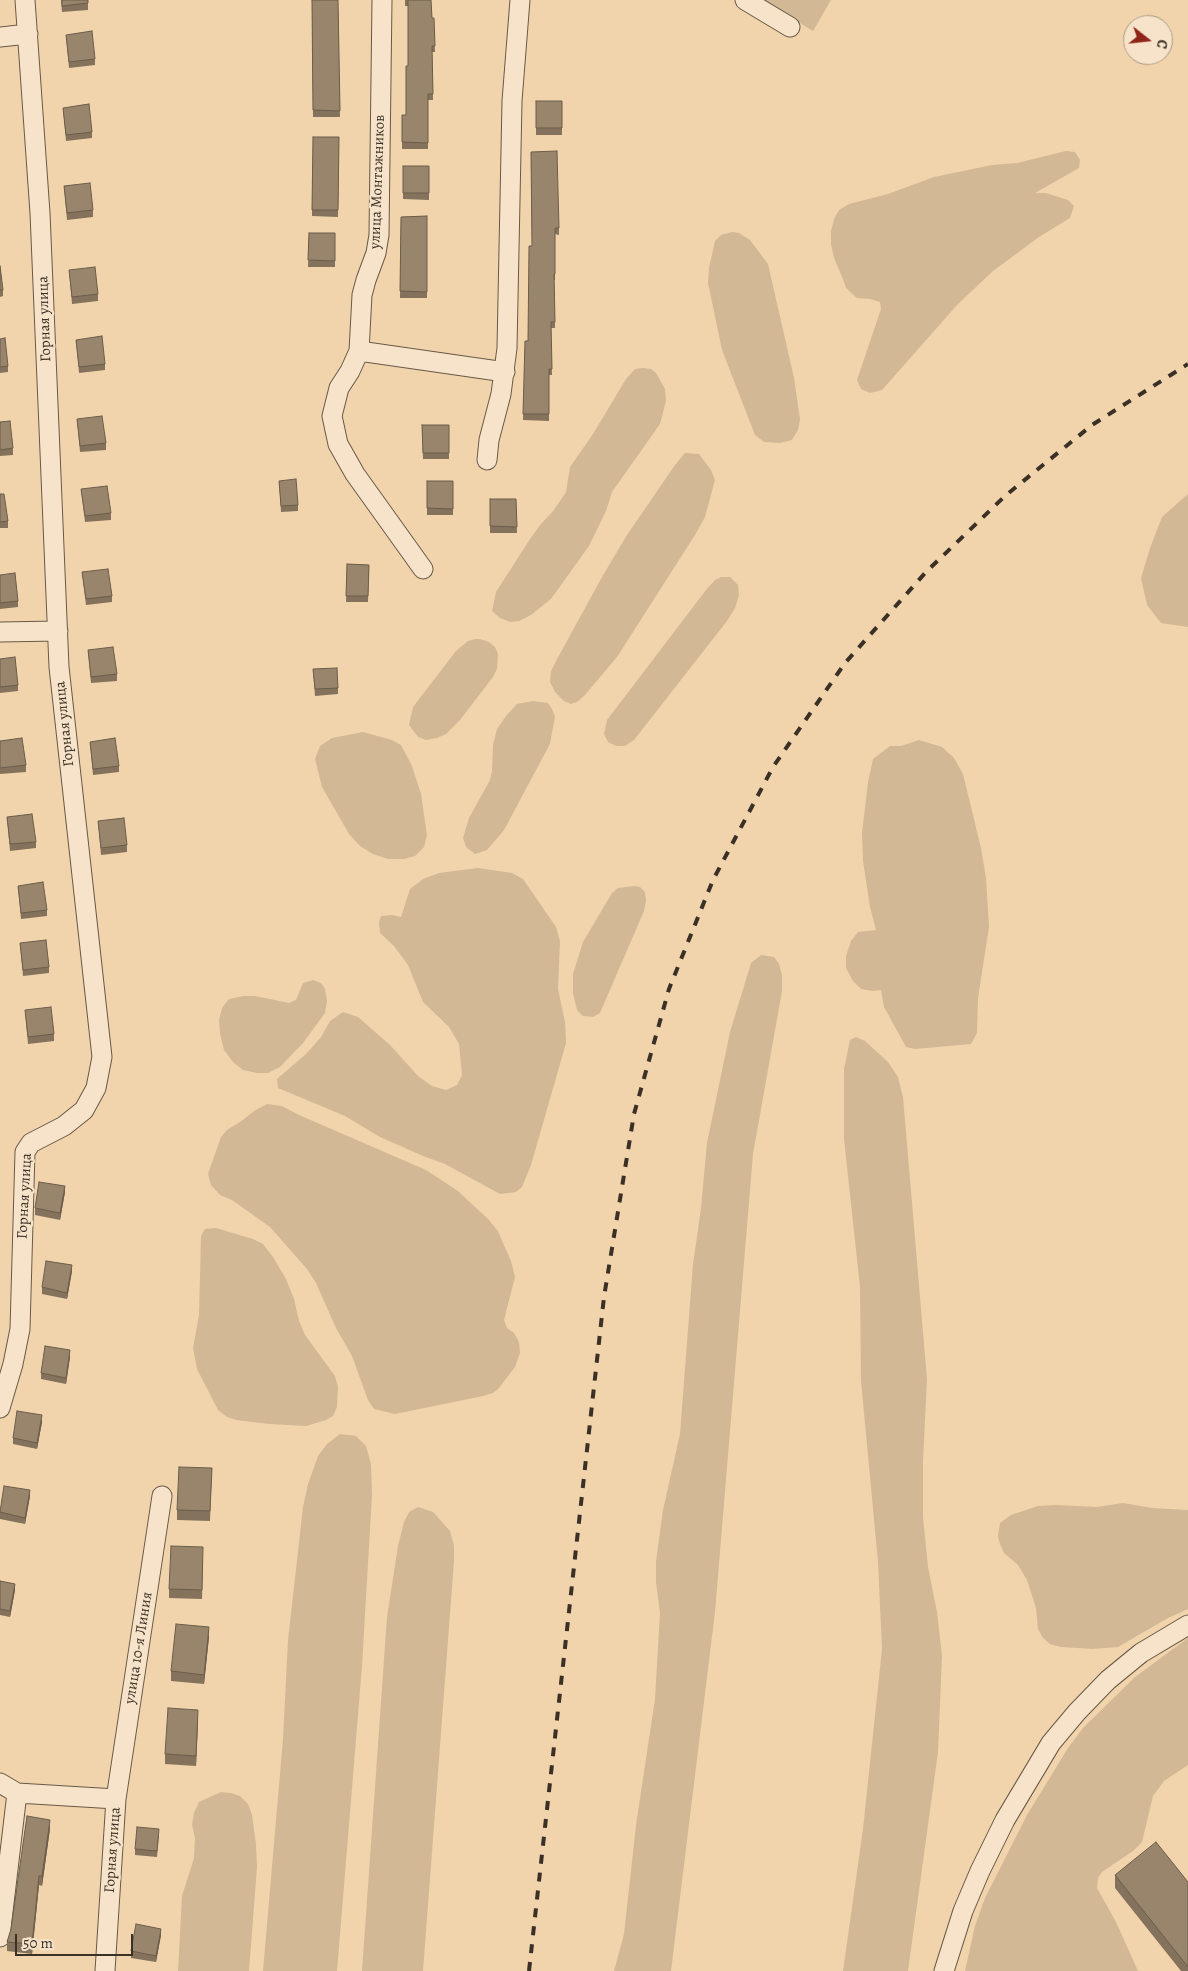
<!DOCTYPE html>
<html>
<head>
<meta charset="utf-8">
<style>
  body { margin:0 }
  #map { position:relative; width:1188px; height:1971px; overflow:hidden; background:#f1d4ac; font-family:Alegreya,serif }
  canvas { display:block }
  .north { position:absolute; left:1123px; top:15px; width:50px; height:50px; box-sizing:border-box; background:#f6e3c9; border:1px solid #ab9b87; border-radius:50%; rotate:106deg; font-size:14px; font-weight:700; line-height:20px; text-align:center; color:#3a3025 }
  .north::after { content:''; display:block; margin:auto; width:18px; height:22px; background:#8f2418; clip-path:polygon(50% 0,100% 100%,50% 72%,0 100%) }
  .scale { position:absolute; left:15px; top:1934px; width:118px; height:22px; box-sizing:border-box; border:2px solid #3a3025; border-top:0; padding-left:6px; font-size:15px; line-height:18px; white-space:nowrap; color:#3a3025; -webkit-text-stroke:4px #f6e3c9; paint-order:stroke }
</style>
</head>
<body>
<div id="map">
<canvas width="1188" height="1971"></canvas>
<div class="north">С</div>
<div class="scale">50 m</div>
</div>
<script>
const ctx = document.querySelector('canvas').getContext('2d');
ctx.lineJoin = 'round';
function paint(path, color) { ctx.fillStyle = color; ctx.fill(path, 'evenodd'); }
const toPath = rows => new Path2D(rows.map(r => 'M' + r).join(''));
function trace(path, color, width, dash) { ctx.strokeStyle = color; ctx.lineWidth = width; ctx.lineCap = dash ? 'butt' : 'round'; ctx.setLineDash(dash || []); ctx.stroke(path); }
function drawText(font, color, halo, rows, align = 'center') {
  ctx.font = font + ' Alegreya,serif'; ctx.lineWidth = 4.5; ctx.setLineDash([]); ctx.textBaseline = 'middle'; ctx.strokeStyle = halo; ctx.fillStyle = color; for (const [text, x, y, turn = 0] of rows) {
    ctx.save(); ctx.translate(x, y); ctx.rotate((+turn || 0) * Math.PI / 180); ctx.textAlign = isNaN(turn) ? turn : align; if (halo) ctx.strokeText(text, 0, 0); ctx.fillText(text, 0, 0); ctx.restore();
  }
}
paint(toPath([
  [762,0,831,0,813,31],
  [1066,151,1075,152,1080,160,1079,168,1035,193,1046,193,1068,200,1074,206,1070,218,1039,237,993,271,958,304,882,390,870,393,861,389,857,380,881,309,880,302,870,299,857,298,846,288,843,279,834,258,831,244,831,231,834,219,839,210,849,204,888,194,934,177,992,165,1017,163],
  [732,232,739,233,750,240,768,264,794,378,800,419,798,430,792,440,780,443,764,442,755,435,722,350,708,283,709,268,715,241,721,235],
  [643,368,651,369,656,373,665,389,666,401,660,424,612,492,606,511,589,546,551,599,531,615,519,621,510,622,500,618,492,611,496,592,530,539,541,524,554,510,566,492,570,467,593,434,626,379,635,369],
  [685,453,699,454,711,470,715,480,705,517,695,535,617,657,585,695,577,702,571,704,564,701,555,692,550,682,551,671,556,661,602,577,627,535,675,465],
  [1188,494,1188,627,1161,623,1147,605,1141,578,1150,548,1162,517],
  [721,577,730,577,738,585,739,595,735,608,727,621,634,740,625,746,616,746,608,742,604,734,607,720,706,590,715,580],
  [475,639,480,639,489,642,495,647,498,654,497,669,493,677,460,720,446,734,437,738,426,740,418,737,409,725,413,707,456,651,468,641],
  [533,701,548,703,552,709,555,717,550,744,504,830,487,850,475,854,466,847,463,838,469,818,490,780,492,771,493,745,497,729,506,716,517,704],
  [363,732,392,740,401,745,412,766,421,794,427,835,424,847,415,856,404,859,388,859,373,854,360,846,349,834,322,787,315,759,320,746,332,738],
  [919,740,942,747,954,758,963,774,981,848,986,878,989,927,978,998,977,1033,971,1044,915,1049,906,1047,884,1007,881,990,873,991,861,989,853,981,846,968,846,956,851,941,858,932,876,930,870,907,863,861,862,833,868,782,873,759,890,746,901,746],
  [478,868,512,873,523,879,556,927,560,941,558,989,565,1022,566,1043,531,1165,522,1187,516,1192,500,1194,445,1164,423,1156,380,1137,345,1116,278,1088,277,1079,306,1054,321,1037,330,1021,343,1012,358,1017,391,1046,418,1076,432,1086,446,1090,457,1085,462,1075,459,1044,449,1027,423,1002,408,965,394,946,380,933,379,922,381,916,392,915,401,917,410,889,423,879,439,873],
  [634,886,640,887,645,892,646,901,644,911,600,1013,593,1017,583,1016,577,1010,573,993,573,974,583,942,612,893,618,888],
  [761,955,774,957,779,964,782,975,782,991,753,1154,715,1612,671,1971,614,1971,624,1934,636,1825,655,1699,660,1613,656,1582,656,1561,663,1510,680,1434,693,1264,701,1208,707,1143,730,1032,751,963],
  [313,980,321,983,325,989,327,1001,325,1013,303,1043,280,1067,268,1073,257,1073,243,1070,233,1062,224,1050,220,1033,219,1020,222,1008,229,999,243,996,255,996,289,1003,296,1000,303,983],
  [856,1037,865,1041,888,1062,898,1077,903,1097,927,1379,923,1461,923,1517,928,1567,937,1612,942,1656,938,1752,908,1971,843,1971,863,1829,882,1649,878,1562,861,1381,860,1287,844,1139,844,1069,850,1040],
  [267,1104,282,1106,299,1115,426,1170,458,1191,488,1219,498,1231,503,1243,511,1261,515,1277,504,1320,507,1328,514,1333,519,1342,520,1353,515,1367,499,1388,493,1393,483,1396,395,1414,374,1409,368,1400,352,1356,336,1328,316,1283,307,1269,270,1227,232,1200,220,1195,211,1185,208,1174,221,1137,227,1130,240,1122,254,1111],
  [216,1228,253,1239,263,1244,273,1257,286,1279,294,1299,299,1321,305,1335,335,1376,338,1387,337,1407,333,1416,326,1420,306,1426,269,1424,236,1420,227,1417,218,1410,197,1369,193,1348,199,1315,201,1236,205,1229],
  [340,1434,356,1436,366,1446,371,1464,372,1495,362,1666,337,1971,263,1971,283,1739,288,1640,303,1507,308,1484,318,1456,327,1444],
  [1123,1503,1152,1508,1188,1510,1188,1609,1168,1618,1118,1647,1093,1649,1061,1647,1050,1644,1043,1638,1038,1629,1036,1608,1027,1580,1018,1565,1004,1553,1000,1544,998,1536,1000,1523,1011,1515,1038,1506,1056,1505,1097,1507],
  [418,1507,433,1512,450,1531,454,1546,454,1561,423,1971,362,1971,387,1617,398,1546,404,1522,409,1512],
  [1188,1638,1188,1765,1164,1781,1153,1796,1142,1842,1133,1851,1102,1872,1098,1878,1097,1888,1116,1922,1138,1971,965,1971,975,1926,985,1898,1027,1815,1068,1748,1083,1728,1135,1677],
  [221,1792,231,1793,240,1796,248,1804,252,1815,256,1844,257,1867,249,1971,178,1971,182,1896,194,1858,195,1838,192,1825,194,1813,199,1802]
]), '#d2b895');
const minor = toPath([
  [382,0,379,235,376,253,366,280,362,295,359,351,350,371,339,388,332,416,338,444,355,474,423,569],
  [745,0,790,27],
  [0,37,28,34],
  [359,351,505,372],
  [487,460,489,440,501,394,507,348,512,101,520,0],
  [0,632,58,631],
  [0,1408,13,1364,20,1329,25,1152,31,1143,64,1126,84,1110,96,1088,102,1057,59,667,40,213,25,0],
  [0,1783,17,1793,116,1799],
  [0,1937,17,1793],
  [105,1971,116,1799,162,1496],
  [944,1971,963,1911,980,1871,1005,1820,1051,1743,1077,1712,1108,1680,1141,1653,1188,1625]
]);
trace(minor, '#685947', 21);
trace(minor, '#f6e3c9', 19);
trace(toPath([
  [529,1971,604,1297,634,1114,669,989,713,880,773,767,845,663,926,572,1005,496,1092,425,1188,364]
]), '#3a3025', 4, [9, 9]);
paint(toPath([
  [61,0,88,0,88,10,62,12],
  [312,0,338,0,340,117,313,117],
  [405,0,431,0,432,18,434,18,435,52,432,52,433,100,428,100,428,149,402,149,402,115,406,115,408,66,408,6,405,6],
  [66,35,95,59,95,65,69,68],
  [536,101,562,101,562,135,536,135],
  [63,108,92,132,92,138,66,141],
  [313,137,339,137,338,217,312,216],
  [531,152,559,228,559,235,555,234,555,280,554,280,555,328,551,328,552,375,549,375,549,421,523,420,525,341,528,341,532,246],
  [403,166,429,166,429,200,403,199],
  [64,186,93,210,93,217,67,220],
  [427,216,427,298,400,298,401,217],
  [309,233,335,233,335,267,308,267],
  [0,266,3,290,3,296,0,297],
  [69,270,98,294,98,301,72,304],
  [0,339,8,366,8,372,0,373],
  [76,340,105,364,105,370,79,373],
  [77,419,106,443,106,450,80,452],
  [0,422,13,448,13,455,0,456],
  [422,425,449,425,449,459,423,459],
  [279,481,298,505,298,511,281,512],
  [427,481,453,481,453,515,427,515],
  [81,489,111,513,111,520,85,522],
  [0,494,8,521,8,528,0,528],
  [490,499,516,499,517,533,490,533],
  [347,564,369,565,368,602,346,602],
  [82,572,112,596,112,602,86,605],
  [0,575,18,601,18,607,0,609],
  [88,650,117,674,117,681,91,683],
  [0,659,18,685,18,691,0,693],
  [313,669,338,688,338,694,315,696],
  [0,741,26,765,26,772,0,774],
  [90,742,119,766,119,772,93,775],
  [7,817,36,842,36,848,10,851],
  [98,821,127,845,127,852,101,855],
  [18,886,47,910,47,916,21,919],
  [20,943,49,967,49,973,23,976],
  [25,1010,54,1034,54,1041,28,1044],
  [65,1192,60,1220,35,1215,35,1208],
  [72,1271,67,1299,42,1294,42,1287],
  [70,1357,66,1384,41,1379,41,1373],
  [42,1422,37,1449,13,1444,13,1438],
  [212,1468,210,1521,177,1520,177,1510],
  [30,1496,25,1524,0,1519,0,1512],
  [203,1557,202,1599,169,1598,169,1589],
  [0,1581,15,1590,10,1617,0,1615],
  [209,1637,204,1684,171,1681,171,1671],
  [198,1720,196,1766,165,1764,165,1754],
  [50,1829,42,1886,39,1885,32,1954,7,1951,7,1942,11,1929],
  [159,1835,157,1857,135,1855,135,1849],
  [1115,1875,1188,1882,1188,1971,1181,1971,1115,1888],
  [161,1935,156,1962,131,1958,131,1951]
]), '#84725c');
paint(toPath([
  [65,1186,65,1192,60,1220,60,1213],
  [72,1265,72,1271,67,1299,67,1293],
  [70,1350,70,1357,66,1384,66,1378],
  [42,1415,42,1422,37,1449,37,1443],
  [30,1490,30,1496,25,1524,25,1518],
  [15,1584,15,1590,10,1617,10,1611],
  [209,1627,209,1637,204,1684,204,1675],
  [198,1710,198,1720,196,1766,196,1756],
  [50,1820,50,1829,42,1886,42,1876],
  [39,1876,39,1885,32,1954,32,1944],
  [161,1929,161,1935,156,1962,156,1956]
]), '#6b5d4b');
const building = toPath([
  [62,0,88,0,88,3,62,6,62,0],
  [312,0,338,0,340,111,313,110,312,0],
  [408,0,431,0,432,18,434,18,435,46,432,46,433,94,428,94,428,143,402,142,402,115,406,115,406,66,408,66,408,0],
  [92,31,95,59,69,62,66,35,92,31],
  [536,101,562,101,562,128,536,128,536,101],
  [89,104,92,132,66,135,63,108,89,104],
  [313,137,339,137,338,210,312,210,313,137],
  [557,151,559,228,555,228,555,274,554,274,555,322,551,322,552,369,549,369,549,414,523,414,525,341,528,341,529,246,532,246,531,152,557,151],
  [403,166,429,166,429,193,403,193,403,166],
  [90,183,93,210,67,213,64,186,90,183],
  [427,216,427,292,400,291,401,217,427,216],
  [309,233,335,233,335,261,308,260,309,233],
  [0,266,3,290,0,290,0,266],
  [95,267,98,294,72,297,69,270,95,267],
  [102,336,105,364,79,367,76,340,102,336],
  [5,338,8,366,0,367,0,339,5,338],
  [102,416,106,443,80,446,77,419,102,416],
  [10,421,13,448,0,450,0,422,10,421],
  [422,425,449,425,449,453,423,453,422,425],
  [296,479,298,505,281,506,279,481,296,479],
  [427,481,453,481,453,509,427,508,427,481],
  [107,486,111,513,85,516,81,489,107,486],
  [0,494,4,494,8,521,0,522,0,494],
  [490,499,516,499,517,527,490,526,490,499],
  [347,564,369,565,368,596,346,596,347,564],
  [108,569,112,596,86,599,82,572,108,569],
  [15,573,18,601,0,603,0,575,15,573],
  [113,647,117,674,91,677,88,650,113,647],
  [15,657,18,685,0,687,0,659,15,657],
  [337,668,338,688,315,689,313,669,337,668],
  [22,738,26,765,0,768,0,741,22,738],
  [115,738,119,766,93,769,90,742,115,738],
  [32,814,36,842,10,844,7,817,32,814],
  [124,818,127,845,101,848,98,821,124,818],
  [43,882,47,910,21,913,18,886,43,882],
  [46,940,49,967,23,970,20,943,46,940],
  [51,1007,54,1034,28,1037,25,1010,51,1007],
  [39,1182,65,1186,60,1213,35,1208,39,1182],
  [46,1261,72,1265,67,1293,42,1287,46,1261],
  [45,1346,70,1350,66,1378,41,1373,45,1346],
  [17,1411,42,1415,37,1443,13,1438,17,1411],
  [179,1467,212,1468,210,1511,177,1510,179,1467],
  [4,1486,30,1490,25,1518,0,1512,4,1486],
  [171,1546,203,1547,202,1590,169,1589,171,1546],
  [0,1581,15,1584,10,1611,0,1609,0,1581],
  [176,1624,209,1627,204,1675,171,1671,176,1624],
  [168,1708,198,1710,196,1756,165,1754,168,1708],
  [27,1816,50,1820,42,1876,39,1876,32,1944,7,1942,11,1929,27,1816],
  [137,1827,159,1829,157,1851,135,1849,137,1827],
  [1156,1842,1188,1882,1188,1967,1115,1875,1156,1842],
  [136,1924,161,1929,156,1956,131,1951,136,1924]
]);
paint(building, '#99856b');
trace(building, '#6b5d4b', 1);
drawText('15px', '#3a3025', '#f6e3c9', [
  ["улица Монтажников",378,182,-88],
  ["Горная улица",45,319,-92],
  ["Горная улица",65,724,-96],
  ["Горная улица",25,1196,-87],
  ["улица 10-я Линия",139,1648,-81],
  ["Горная улица",113,1850,-86]
]);
</script>
</body>
</html>
